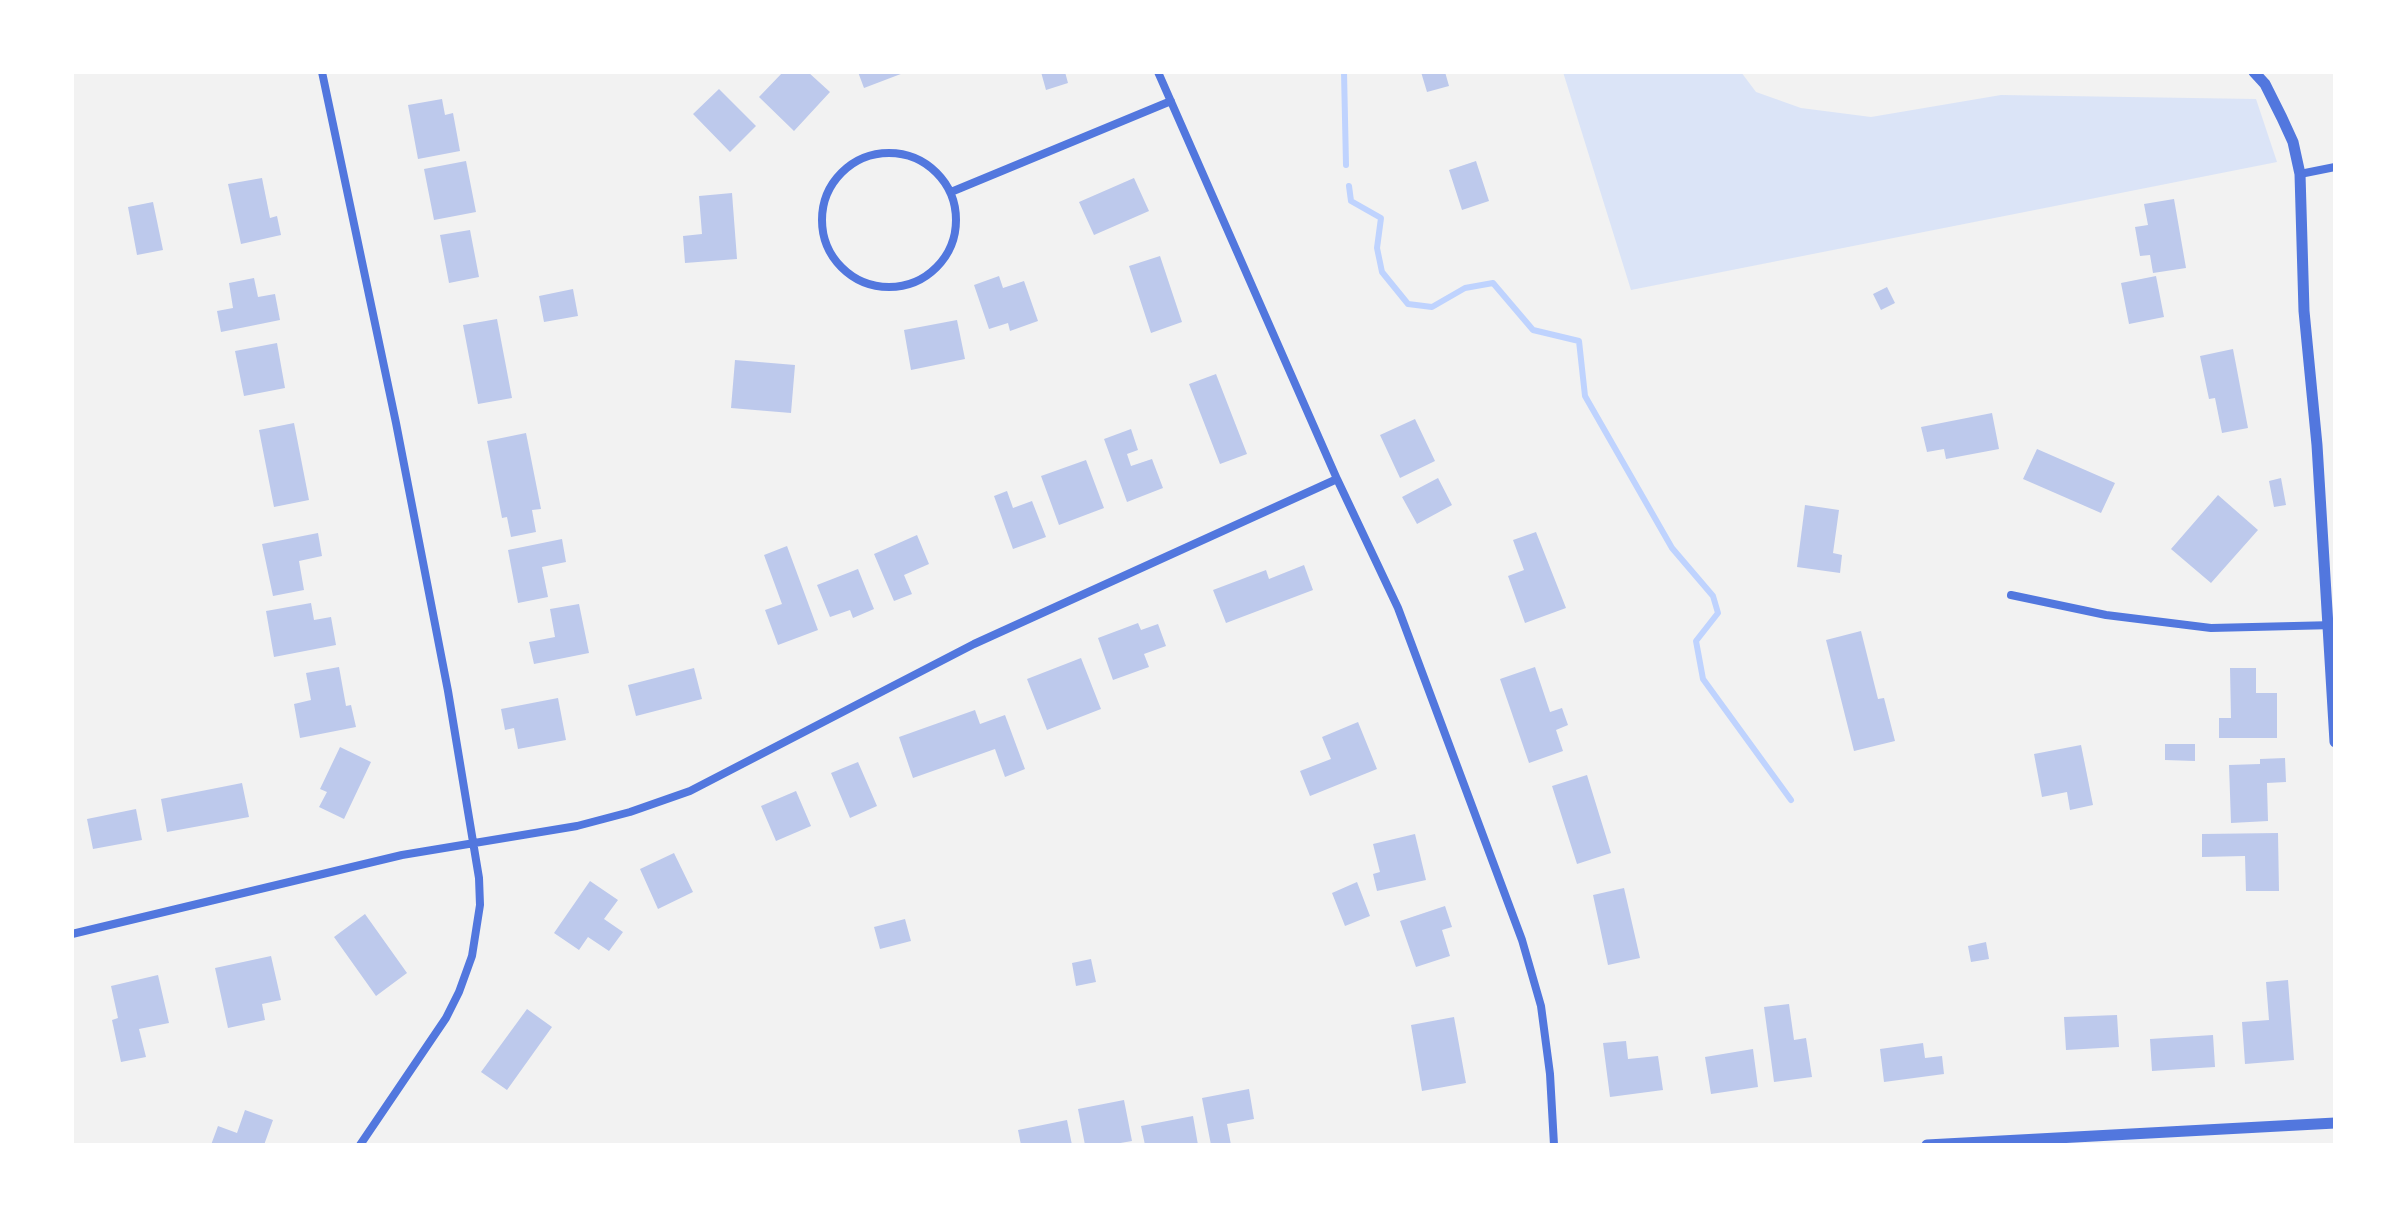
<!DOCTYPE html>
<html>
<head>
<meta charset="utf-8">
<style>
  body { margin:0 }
  #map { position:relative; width:2407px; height:1217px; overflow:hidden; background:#f2f2f2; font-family:"Roboto Serif",serif }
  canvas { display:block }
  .frame { position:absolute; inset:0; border:74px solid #fff; pointer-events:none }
</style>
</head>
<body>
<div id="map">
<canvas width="2407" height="1217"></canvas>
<div class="frame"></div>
</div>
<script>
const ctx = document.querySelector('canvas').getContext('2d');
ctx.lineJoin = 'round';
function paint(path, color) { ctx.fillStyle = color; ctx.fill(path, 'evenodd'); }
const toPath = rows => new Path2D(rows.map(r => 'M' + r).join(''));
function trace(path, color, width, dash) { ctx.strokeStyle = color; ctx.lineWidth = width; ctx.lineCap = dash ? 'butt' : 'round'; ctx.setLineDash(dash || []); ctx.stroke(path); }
paint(toPath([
  [1563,72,1741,72,1756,92,1801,108,1871,117,2001,95,2256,99,2277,162,1631,290]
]), '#dbe4f7');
trace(toPath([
  [1344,72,1346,165],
  [1349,186,1351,201,1381,218,1377,248,1382,272,1408,304,1432,307,1465,288,1493,283,1533,330,1579,341,1585,396,1672,548,1713,596,1718,613,1696,641,1703,679,1791,800]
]), '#bfd3fe', 6);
paint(toPath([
  [783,72,808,72,830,92,794,131,759,97],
  [858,72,906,72,864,88],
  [1041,72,1065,72,1068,83,1046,90],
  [1421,72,1445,72,1449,86,1427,92],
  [719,89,756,126,730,152,693,114],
  [442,99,445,115,453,113,460,151,418,159,408,105],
  [466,161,476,212,434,220,424,169],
  [1476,161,1489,201,1462,210,1449,170],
  [262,178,270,218,277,216,281,235,241,244,228,184],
  [1134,178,1149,211,1094,235,1079,202],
  [732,193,737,259,685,263,683,236,702,234,699,196],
  [2174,199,2186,268,2153,273,2150,255,2140,256,2135,227,2148,225,2144,204],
  [153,202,163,250,137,255,128,207],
  [470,230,479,277,449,283,440,235],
  [1160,256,1182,322,1151,333,1129,266],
  [999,276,1003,288,1024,281,1038,321,1010,331,1008,323,989,329,974,285],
  [2156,276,2164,317,2129,324,2121,283],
  [254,278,258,297,275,294,280,320,221,332,217,311,233,308,229,283],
  [1887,287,1895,303,1881,310,1873,294],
  [573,289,578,316,544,322,539,296],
  [497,319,512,398,478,404,463,325],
  [957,320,965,359,911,370,904,330],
  [277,343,285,388,244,396,235,351],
  [2233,349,2248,428,2222,433,2215,398,2209,399,2200,356],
  [735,360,795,365,791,413,731,408],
  [1216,374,1247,454,1220,464,1189,384],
  [1992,413,1999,449,1946,459,1944,449,1927,452,1921,427],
  [1415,419,1435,461,1400,478,1380,435],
  [294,423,309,500,274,507,259,430],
  [1131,429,1138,450,1127,454,1131,466,1152,459,1163,488,1127,502,1104,439],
  [526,433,541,509,532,510,536,532,511,537,507,517,502,518,487,441],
  [2037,449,2115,483,2101,513,2023,479],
  [1086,460,1104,508,1059,525,1041,476],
  [1438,478,1452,505,1417,524,1402,497],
  [2281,478,2286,505,2274,507,2269,481],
  [1007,491,1013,508,1032,501,1046,537,1013,549,994,496],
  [2218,495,2258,530,2211,583,2171,549],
  [1805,505,1839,510,1833,553,1842,555,1840,573,1797,567],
  [1536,532,1566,608,1525,623,1508,576,1524,570,1513,540],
  [318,533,322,556,299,561,304,590,273,596,262,544],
  [917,535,929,564,904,575,912,594,894,601,874,554],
  [562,539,566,562,542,567,548,597,518,603,508,550],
  [787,546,818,630,778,645,765,610,782,604,764,555],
  [1304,565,1313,590,1226,623,1213,590,1266,570,1269,579],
  [858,569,874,609,853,618,850,610,830,617,817,585],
  [311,603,314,620,331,617,336,645,274,657,266,611],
  [579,604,589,653,534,664,529,642,555,637,550,609],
  [1138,623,1141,630,1158,624,1166,646,1144,654,1149,667,1113,680,1098,638],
  [1861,631,1878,699,1884,698,1895,741,1854,751,1826,640],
  [1081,658,1101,709,1047,730,1027,679],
  [339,667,346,706,351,705,356,727,300,738,294,704,311,700,306,673],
  [1535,667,1550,712,1562,708,1568,725,1556,730,1563,751,1529,763,1500,679],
  [694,668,702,699,636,716,628,685],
  [2230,668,2256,668,2256,693,2277,693,2277,738,2219,738,2219,718,2231,718],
  [558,698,566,740,518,749,514,728,505,730,501,709],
  [975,710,980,724,1005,715,1025,769,1005,777,995,749,913,778,899,737],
  [1358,722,1377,769,1310,796,1300,771,1331,759,1322,737],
  [2165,744,2195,744,2195,761,2165,760],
  [2081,745,2093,805,2070,810,2067,792,2042,797,2034,754],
  [340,747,371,762,344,819,319,807,327,792,320,789],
  [2285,758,2286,782,2267,783,2268,821,2231,823,2229,765,2260,764,2260,759],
  [858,762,877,806,850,818,831,773],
  [1587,775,1611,853,1577,864,1552,786],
  [242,783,249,817,167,832,161,799],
  [796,791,811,826,776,841,761,806],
  [136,809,142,840,93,849,87,819],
  [2278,833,2279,891,2246,891,2245,856,2202,857,2202,834],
  [1415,834,1426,880,1377,891,1373,874,1380,872,1373,844],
  [674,853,693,892,658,909,640,869],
  [590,881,618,900,604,919,623,932,609,951,588,937,579,950,554,933],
  [1357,882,1370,916,1345,926,1332,893],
  [1624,888,1640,958,1608,965,1593,895],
  [1445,906,1452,927,1442,930,1450,956,1416,967,1400,921],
  [365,914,407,973,376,996,334,937],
  [905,919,911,941,880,949,874,927],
  [1986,942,1989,959,1971,962,1968,946],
  [271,956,281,1000,262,1004,265,1020,228,1028,215,968],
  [1091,959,1096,982,1076,986,1072,963],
  [158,975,169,1023,139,1029,146,1057,121,1062,112,1020,118,1018,111,986],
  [2288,980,2294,1060,2245,1064,2242,1022,2269,1020,2266,982],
  [1789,1004,1794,1040,1806,1038,1812,1077,1774,1082,1764,1007],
  [527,1009,552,1027,507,1090,481,1072],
  [2117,1015,2119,1047,2066,1050,2064,1017],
  [1454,1017,1466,1083,1422,1091,1411,1025],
  [2213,1035,2215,1067,2152,1071,2150,1039],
  [1626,1041,1628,1059,1658,1056,1663,1090,1610,1097,1603,1043],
  [1923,1043,1925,1058,1942,1056,1944,1074,1884,1082,1880,1049],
  [1753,1049,1758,1087,1711,1094,1705,1057],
  [1249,1089,1254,1119,1227,1124,1231,1145,1211,1145,1202,1098],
  [1124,1100,1132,1141,1109,1145,1085,1145,1078,1109],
  [245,1110,273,1120,264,1145,211,1145,218,1126,237,1133],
  [1193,1116,1198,1145,1145,1145,1141,1126],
  [1067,1120,1072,1145,1021,1145,1018,1130]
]), '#bdc9ec');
trace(toPath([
  [322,72,396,423,448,691,479,878,480,905,472,956,459,992,446,1018,360,1145],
  [1158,72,1337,479,1398,608,1522,940,1541,1006,1550,1074,1554,1145],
  '822 220a67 67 0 1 1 134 0a67 67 0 1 1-134 0Z',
  [2300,174,2335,167],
  [951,192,1171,101],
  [2011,595,2106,615,2211,628,2335,625],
  [72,934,402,855,577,826,630,812,690,791,974,644,1337,479]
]), '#5277de', 8);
trace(toPath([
  [2254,72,2265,84,2282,118,2293,142,2300,174,2304,311,2317,445,2335,742],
  [1927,1145,2335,1123]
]), '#5277de', 11);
</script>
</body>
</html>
